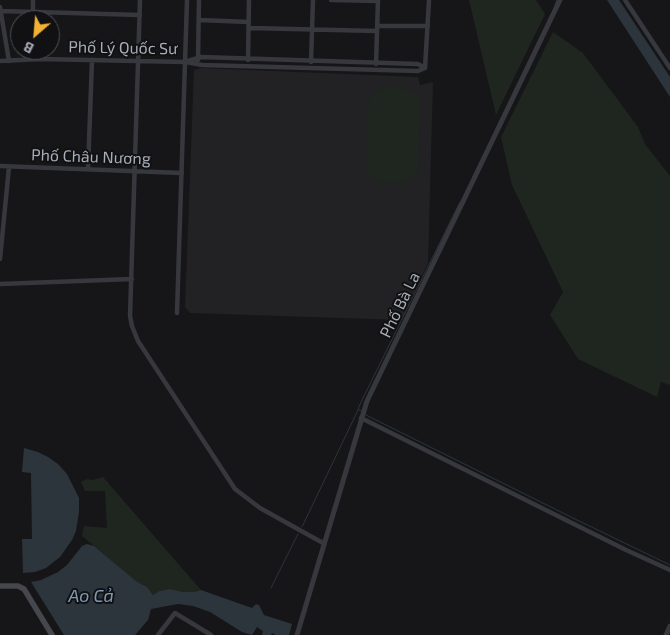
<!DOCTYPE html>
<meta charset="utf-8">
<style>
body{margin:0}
#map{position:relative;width:670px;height:635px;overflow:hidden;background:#161618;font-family:"Exo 2",sans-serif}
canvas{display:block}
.north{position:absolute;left:10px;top:10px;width:50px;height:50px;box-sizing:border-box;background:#111113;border:1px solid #4d4f55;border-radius:50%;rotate:207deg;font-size:14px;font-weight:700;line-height:20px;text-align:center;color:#a8adb8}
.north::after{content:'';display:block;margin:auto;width:18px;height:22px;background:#f2b134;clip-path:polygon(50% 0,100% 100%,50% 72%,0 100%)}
</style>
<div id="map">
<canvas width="670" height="635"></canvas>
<div class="north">B</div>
</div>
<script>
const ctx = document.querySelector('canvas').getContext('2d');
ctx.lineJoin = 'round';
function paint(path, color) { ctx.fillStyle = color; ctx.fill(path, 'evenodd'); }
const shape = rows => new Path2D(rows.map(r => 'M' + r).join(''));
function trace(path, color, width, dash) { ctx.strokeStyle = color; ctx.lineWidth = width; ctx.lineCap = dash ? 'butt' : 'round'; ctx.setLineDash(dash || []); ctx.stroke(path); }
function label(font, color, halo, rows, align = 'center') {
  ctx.font = font + ' "Exo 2",sans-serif'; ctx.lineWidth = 4; ctx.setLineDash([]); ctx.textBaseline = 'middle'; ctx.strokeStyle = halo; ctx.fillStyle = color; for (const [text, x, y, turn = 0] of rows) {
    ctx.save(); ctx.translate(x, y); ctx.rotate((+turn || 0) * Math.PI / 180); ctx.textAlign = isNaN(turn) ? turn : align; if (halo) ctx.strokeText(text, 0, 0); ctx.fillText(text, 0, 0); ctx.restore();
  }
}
paint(shape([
 [201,68,418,77,420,85,433,82,428,263,402,320,190,313,185,307,194,70]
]), '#222225');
paint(shape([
 [469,0,536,0,545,14,496,115],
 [553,32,583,53,638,127,645,144,670,176,670,385,661,382,657,397,578,359,550,315,563,292,512,185,501,137],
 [385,87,401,88,413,93,419,99,418,171,411,179,402,183,380,182,372,178,367,172,368,102,372,95],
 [103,477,201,590,194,592,183,592,170,589,159,591,153,595,147,587,136,581,82,536,84,526,107,528,105,491,85,491,81,482,87,479,93,480]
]), '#1e261f');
paint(shape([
 [607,0,619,0,670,77,670,97],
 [24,448,38,452,48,457,58,464,67,474,79,498,79,512,76,531,72,540,60,557,46,568,35,572,23,573,22,539,32,539,31,473,22,472],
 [87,544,94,546,136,581,147,587,153,595,159,591,170,589,183,592,194,592,201,590,252,608,256,604,259,605,264,615,292,624,289,635,276,635,272,633,271,635,262,635,263,631,257,627,252,635,242,632,210,612,193,606,178,604,151,609,148,620,135,635,64,635,31,582,41,580,58,572,67,565,82,546]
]), '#2c353c');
trace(shape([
 [555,5,557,0],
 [361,411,358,409,362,400,460,202],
 [366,415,573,518,670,565],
 [302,527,358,410],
 [271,588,298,534]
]), '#2c353c', 1);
trace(shape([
 [140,0,130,316,132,326,138,341,235,489,260,508,323,543],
 [331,0,378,1],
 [625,0,670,68],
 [0,7,9,61],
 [1,11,140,15],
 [33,12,33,0],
 [199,20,249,22],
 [377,26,428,26],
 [249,28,377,31],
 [198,60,199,0],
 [248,60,249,0],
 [0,61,40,59,186,62,202,65,418,71,425,68],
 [188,61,201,57,418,64,425,68],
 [311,62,313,0],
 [376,64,378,0],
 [425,68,429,0],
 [0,166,182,173],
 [88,169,92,60],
 [0,259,9,167],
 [0,284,132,279],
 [177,313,187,0],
 [361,418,626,550,670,570],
 [158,635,175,613,211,635]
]), '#37383d', 4.5);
trace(shape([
 [297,635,367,401,560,0],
 [666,635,670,626]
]), '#37383d', 5);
trace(shape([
 [0,586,18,586,24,589,52,635]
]), '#45474d', 5.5);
label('16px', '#a8adb8', '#111113', [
 ["Phố Lý Quốc Sư",123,48,1],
 ["Phố Châu Nương",91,157,2],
 ["Phố Bà La",400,305,-64]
]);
label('italic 18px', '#7f9bb3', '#111113', [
 ["Ao Cả",91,596]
]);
</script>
